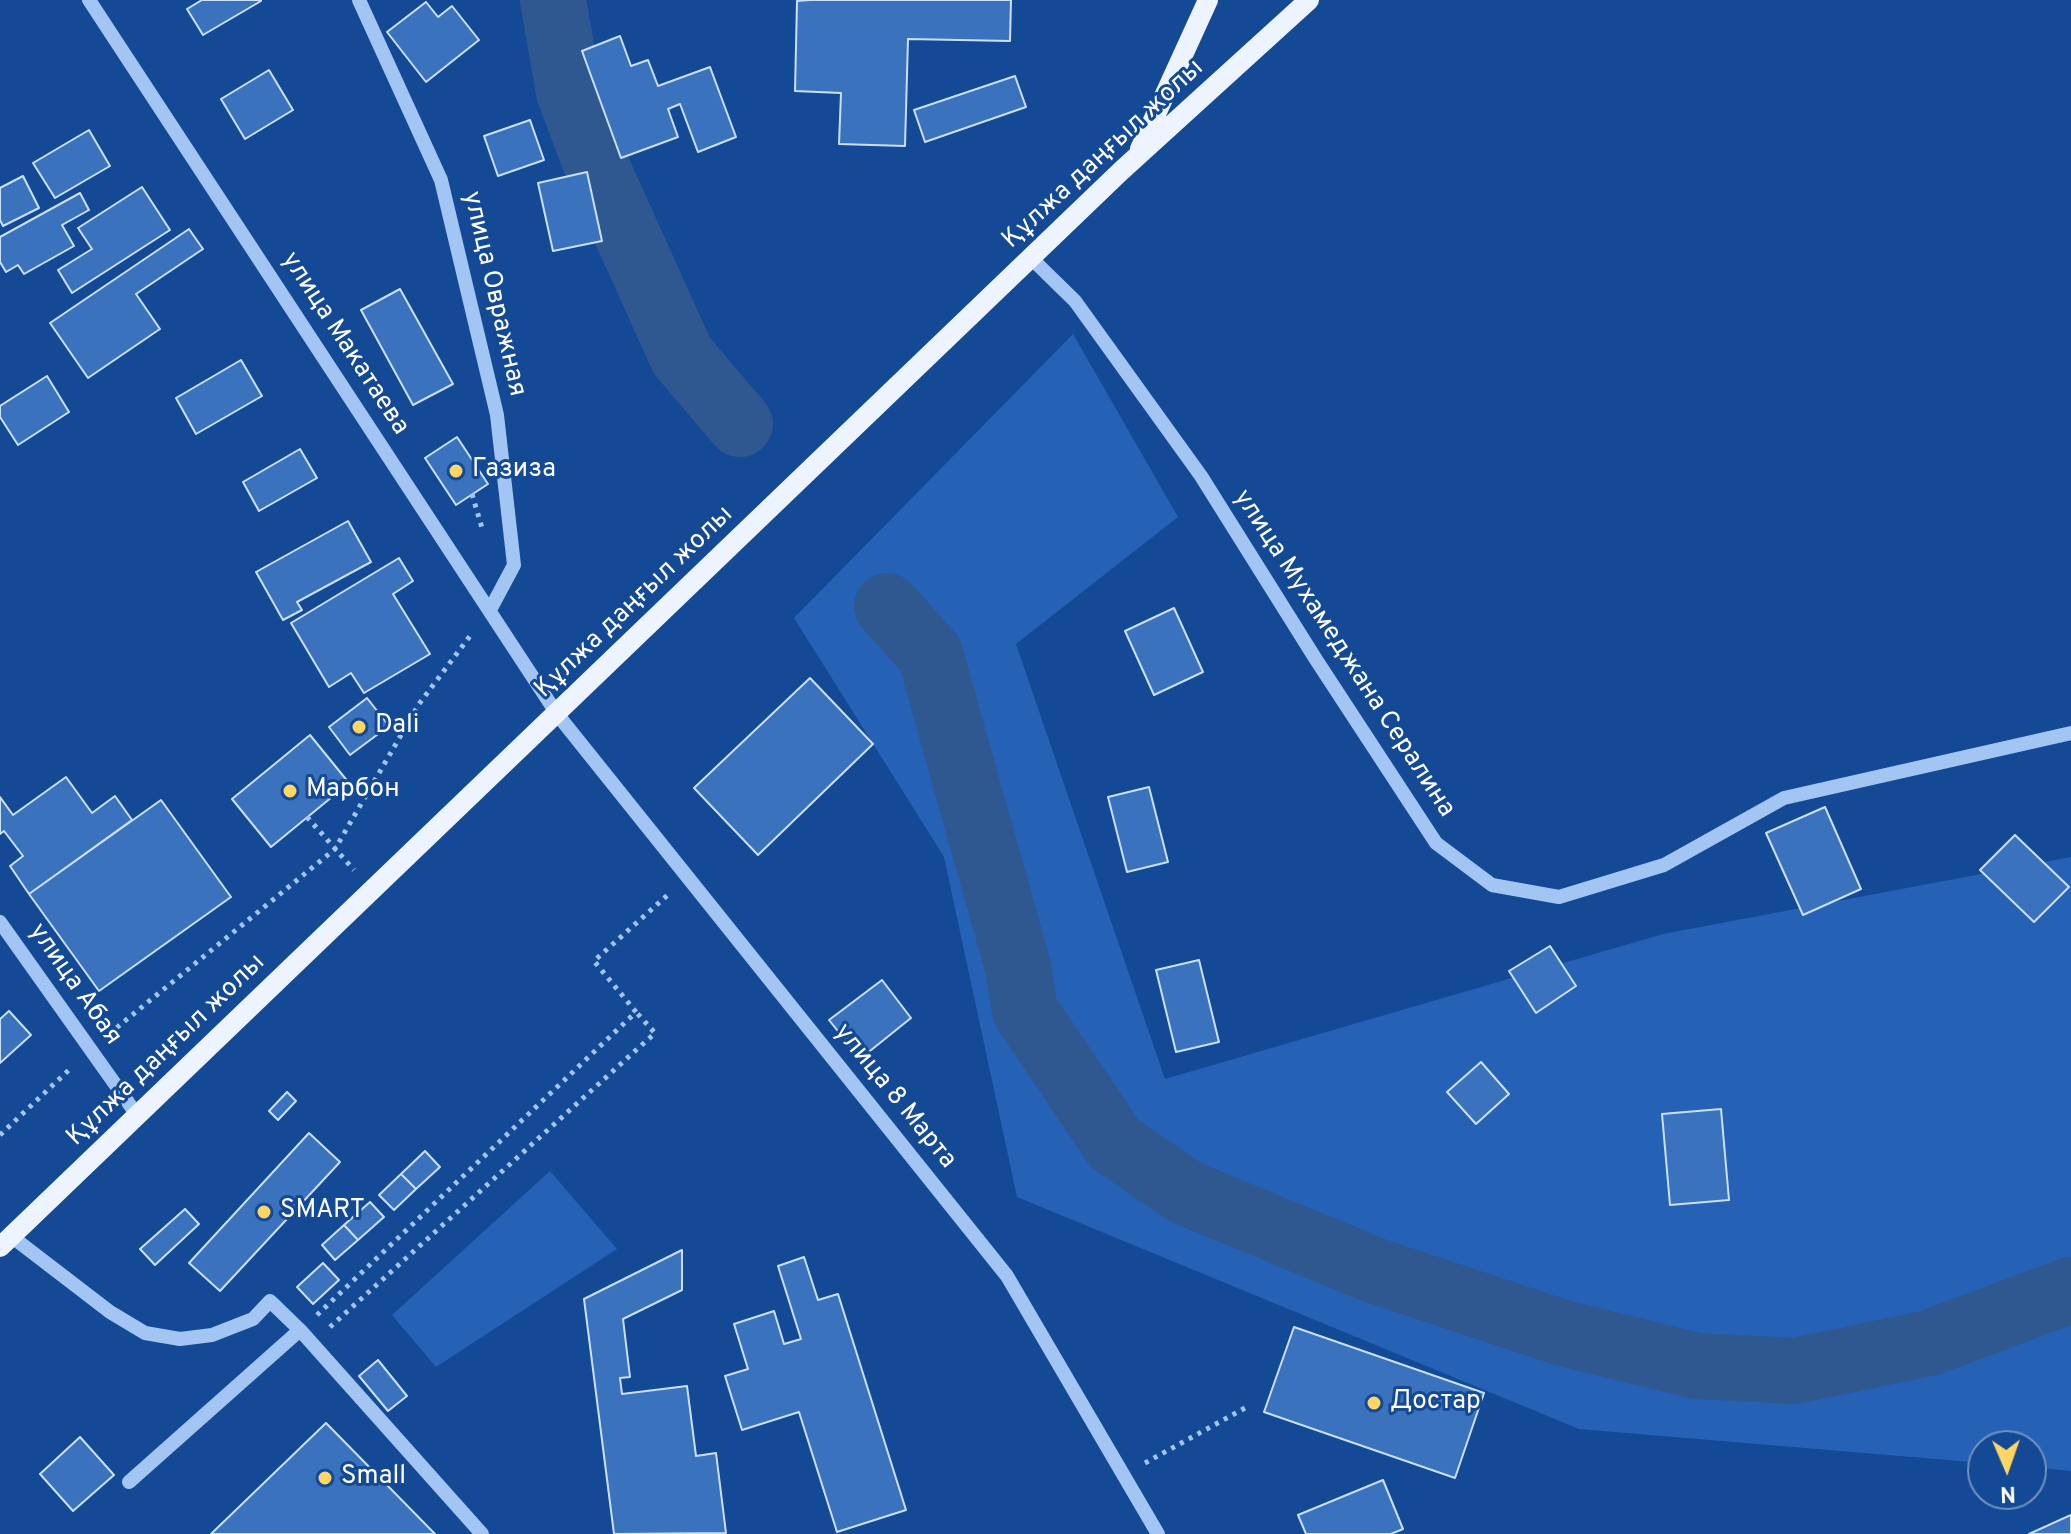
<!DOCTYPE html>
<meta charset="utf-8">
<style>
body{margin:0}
#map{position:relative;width:2071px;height:1534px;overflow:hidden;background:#134995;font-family:Overpass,sans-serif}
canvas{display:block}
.north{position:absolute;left:1967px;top:1430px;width:80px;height:80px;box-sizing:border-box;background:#134995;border:2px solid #7192bf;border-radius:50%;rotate:178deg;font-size:22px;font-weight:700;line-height:32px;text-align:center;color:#fff}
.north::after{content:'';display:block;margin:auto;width:28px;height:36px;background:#ffd564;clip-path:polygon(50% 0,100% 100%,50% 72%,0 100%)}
</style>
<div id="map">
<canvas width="2071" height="1534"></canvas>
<div class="north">N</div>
</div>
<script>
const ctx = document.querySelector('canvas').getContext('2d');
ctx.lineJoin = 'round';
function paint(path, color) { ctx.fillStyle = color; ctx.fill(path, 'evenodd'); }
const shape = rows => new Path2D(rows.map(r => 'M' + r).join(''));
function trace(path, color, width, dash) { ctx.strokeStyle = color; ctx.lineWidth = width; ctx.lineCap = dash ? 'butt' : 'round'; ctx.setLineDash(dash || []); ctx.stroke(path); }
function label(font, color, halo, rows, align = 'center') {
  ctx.font = font + ' Overpass,sans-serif'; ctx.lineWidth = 6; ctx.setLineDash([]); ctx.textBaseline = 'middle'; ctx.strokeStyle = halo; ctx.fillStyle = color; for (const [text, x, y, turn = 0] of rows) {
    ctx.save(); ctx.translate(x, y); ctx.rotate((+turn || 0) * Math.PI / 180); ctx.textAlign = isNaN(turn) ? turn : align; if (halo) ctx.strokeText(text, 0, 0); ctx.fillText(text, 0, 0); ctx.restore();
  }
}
paint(shape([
 [1073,334,1178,517,1016,644,1165,1079,1663,934,2071,857,2071,1471,2031,1467,2031,1446,1983,1446,1983,1463,1579,1429,1017,1197,944,857,794,618],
 [550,1171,617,1249,436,1367,392,1315]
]), '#2562b5');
trace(shape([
 [553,0,569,92,599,172,682,356,740,424],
 [887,606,930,654,1018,967,1025,1011,1115,1144,1187,1193,1376,1271,1563,1333,1697,1366,1794,1371,1929,1343,2071,1290]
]), '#2f5790', 66);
const building = shape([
 [202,0,261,0,261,1,203,35,187,9,202,0],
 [810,0,1011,0,1010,41,908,39,905,146,839,144,841,93,795,91,797,1,810,0],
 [426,2,438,17,452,6,479,40,426,82,387,32,426,2],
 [620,36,631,66,648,60,658,86,710,67,736,137,698,152,680,104,668,109,678,137,621,158,582,51,620,36],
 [269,70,293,110,245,139,221,99,269,70],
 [1015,76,1026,107,925,142,914,110,1015,76],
 [530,120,544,160,498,176,484,136,530,120],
 [89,130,110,166,55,198,33,163,89,130],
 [587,172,602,241,553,251,538,183,587,172],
 [23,176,39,208,3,226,0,220,0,188,23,176],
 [142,187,170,230,72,293,58,270,92,249,78,228,142,187],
 [80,193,89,210,62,225,74,246,24,274,18,265,6,272,0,262,0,237,80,193],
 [189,229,203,249,136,294,160,329,88,378,50,323,189,229],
 [400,289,453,384,413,405,361,310,400,289],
 [241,360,262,396,196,434,176,398,241,360],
 [47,376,69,412,18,445,0,417,0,406,47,376],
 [457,437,488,484,456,505,425,458,457,437],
 [300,449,317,478,259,511,243,482,300,449],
 [348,521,371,562,297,602,302,610,283,620,256,572,348,521],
 [399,558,413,581,393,594,430,654,364,693,351,673,329,687,291,623,399,558],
 [1174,608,1203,672,1154,695,1125,631,1174,608],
 [810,678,873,744,758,855,694,788,810,678],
 [367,698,389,726,350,755,329,727,367,698],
 [310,735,349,783,271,847,232,799,310,735],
 [66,777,92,813,115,796,132,820,29,894,10,866,23,856,4,831,0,834,0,797,13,815,66,777],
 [1149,787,1168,862,1127,872,1108,797,1149,787],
 [161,800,231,897,99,991,29,894,161,800],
 [1825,807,1861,889,1803,915,1766,833,1825,807],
 [2015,835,2069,887,2034,922,1980,870,2015,835],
 [1550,946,1576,986,1536,1013,1509,971,1550,946],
 [1199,960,1219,1042,1176,1052,1156,970,1199,960],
 [882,980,911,1018,860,1059,829,1020,882,980],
 [9,1011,31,1035,0,1063,0,1019,9,1011],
 [1481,1062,1509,1094,1476,1124,1447,1092,1481,1062],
 [287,1092,296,1101,278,1120,269,1111,287,1092],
 [1721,1109,1729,1200,1670,1205,1662,1114,1721,1109],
 [309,1133,340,1162,220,1291,189,1263,309,1133],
 [425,1151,440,1167,416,1189,401,1174,425,1151],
 [401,1174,416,1189,394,1210,379,1195,401,1174],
 [370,1202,384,1217,358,1240,344,1225,370,1202],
 [185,1209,199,1224,155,1265,140,1249,185,1209],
 [344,1225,358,1240,335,1260,322,1245,344,1225],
 [682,1250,682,1290,623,1319,630,1377,620,1378,622,1394,687,1386,696,1456,716,1453,726,1533,614,1534,584,1299,682,1250],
 [804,1257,818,1300,838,1294,906,1510,837,1532,799,1412,742,1430,725,1376,748,1369,734,1324,774,1311,784,1344,801,1339,778,1266,804,1257],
 [323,1263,339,1280,313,1304,297,1287,323,1263],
 [1294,1327,1484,1393,1455,1478,1264,1412,1294,1327],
 [378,1360,407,1396,388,1411,359,1376,378,1360],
 [326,1423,435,1534,211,1534,326,1423],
 [80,1437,114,1475,73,1511,40,1474,80,1437],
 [1383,1480,1403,1529,1391,1534,1306,1534,1298,1515,1383,1480],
 [2071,1515,2071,1534,2029,1534,2071,1515]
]);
paint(building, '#3b72be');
trace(building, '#cae0fd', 2);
trace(shape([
 [472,494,482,528],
 [307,817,354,870],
 [109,1034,335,849,419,704,473,632],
 [0,1135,72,1067],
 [317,1315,636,1012,594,961,671,892],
 [330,1327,655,1033,636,1012],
 [1145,1463,1245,1408]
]), '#a2c5f3', 5, [4, 6]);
trace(shape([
 [89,0,557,714,1007,1276,1158,1534],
 [359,0,441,180,497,415,514,565,490,610],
 [1031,258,1075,301,1201,476,1315,658,1436,843,1492,885,1559,897,1664,865,1784,798,2071,733],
 [0,922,137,1115],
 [11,1236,110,1312,145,1333,180,1339,212,1335,253,1319,270,1301,300,1330,482,1534],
 [129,1482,300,1330]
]), '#a2c5f3', 14);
trace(shape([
 [1140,149,1208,0],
 [0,1247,1121,171,1309,0]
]), '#eef4ff', 20);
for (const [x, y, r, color] of [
 [456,471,8,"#ffd564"],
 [359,727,8,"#ffd564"],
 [290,791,8,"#ffd564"],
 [264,1212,8,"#ffd564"],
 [1374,1403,8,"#ffd564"],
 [325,1478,8,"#ffd564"]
]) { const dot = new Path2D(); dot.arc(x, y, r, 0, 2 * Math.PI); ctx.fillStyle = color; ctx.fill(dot); trace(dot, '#134995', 3); }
label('26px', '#fff', '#134995', [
 ["Құлжа даңғыл жолы",1104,155,-43],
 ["улица Овражная",493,294,77],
 ["улица Макатаева",344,344,57],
 ["Құлжа даңғыл жолы",635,603,-44],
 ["улица Мухамеджана Сералина",1343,654,57],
 ["улица Абая",74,985,55],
 ["Құлжа даңғыл жолы",167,1051,-44],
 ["улица 8 Марта",894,1097,51]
]);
label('26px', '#fff', '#134995', [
 ["Газиза",472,471],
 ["Dali",375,727],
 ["Марбон",306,791],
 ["SMART",280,1212],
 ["Достар",1390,1403],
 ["Small",341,1478]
], 'left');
</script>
